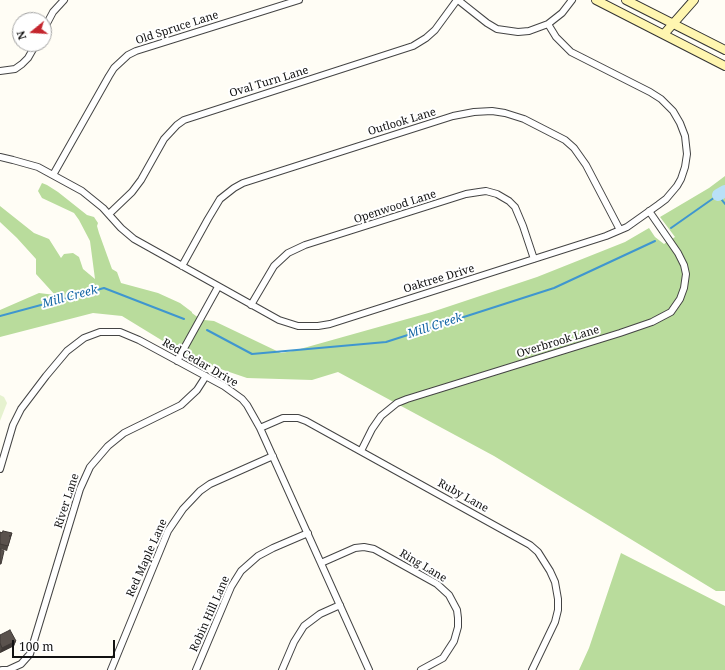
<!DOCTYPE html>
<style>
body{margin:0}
#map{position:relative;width:725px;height:670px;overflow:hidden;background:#fffdf5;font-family:"Noto Serif",serif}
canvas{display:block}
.north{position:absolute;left:12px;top:12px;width:40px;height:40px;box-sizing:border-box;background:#fff;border:1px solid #a0a0a0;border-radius:50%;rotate:252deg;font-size:11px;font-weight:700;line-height:16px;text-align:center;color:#111}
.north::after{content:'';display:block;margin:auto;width:14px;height:18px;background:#c4262e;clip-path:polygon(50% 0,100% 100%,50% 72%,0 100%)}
.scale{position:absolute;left:12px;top:640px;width:103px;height:18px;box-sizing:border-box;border:2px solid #111;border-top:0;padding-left:5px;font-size:12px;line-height:14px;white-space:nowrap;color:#111;-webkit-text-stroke:3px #fff;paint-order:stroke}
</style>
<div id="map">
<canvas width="725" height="670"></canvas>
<div class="north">N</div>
<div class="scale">100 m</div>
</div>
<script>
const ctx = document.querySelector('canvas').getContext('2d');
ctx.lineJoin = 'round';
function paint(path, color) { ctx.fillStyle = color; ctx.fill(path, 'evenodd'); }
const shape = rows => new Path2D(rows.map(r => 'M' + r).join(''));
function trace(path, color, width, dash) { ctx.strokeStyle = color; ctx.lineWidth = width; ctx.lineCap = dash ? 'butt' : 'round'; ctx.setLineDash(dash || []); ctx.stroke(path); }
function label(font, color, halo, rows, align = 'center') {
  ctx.font = font + ' "Noto Serif",serif'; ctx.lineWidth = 4; ctx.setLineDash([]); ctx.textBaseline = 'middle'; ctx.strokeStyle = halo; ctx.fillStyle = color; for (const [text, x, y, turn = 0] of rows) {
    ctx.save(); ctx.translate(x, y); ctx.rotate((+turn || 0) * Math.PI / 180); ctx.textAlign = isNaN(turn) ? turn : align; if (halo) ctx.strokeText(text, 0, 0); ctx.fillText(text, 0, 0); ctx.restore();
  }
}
paint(shape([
 [725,176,725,591,716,591,494,456,338,372,312,380,247,378,194,360,122,316,93,313,0,337,0,310,39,293,55,295,36,274,36,259,17,238,0,222,0,206,34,233,49,239,61,258,64,254,73,253,79,257,83,269,95,279,90,241,79,220,74,213,42,198,38,191,42,183,47,185,58,192,87,215,94,217,98,223,97,226,99,233,112,269,117,272,121,283,158,293,180,303,192,312,192,313,196,316,204,320,214,321,281,353,293,351,432,312,537,277,625,242,649,228,655,237,664,244,675,237,660,217,709,188],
 [621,553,725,606,725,670,579,670,589,648]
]), '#b9dc9c');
paint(shape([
 [0,395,4,397,7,403,0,421]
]), '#e6f2cf');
trace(shape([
 [671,228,718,195,725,204],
 [0,316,104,288,184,319],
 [207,330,252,354,386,342,554,288,655,241]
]), '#3f96cf', 2);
trace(shape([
 [718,195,725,191]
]), '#b9e0f7', 12);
const street = shape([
 [458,0,487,23,497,29,518,32,529,31,548,24,562,13,572,0],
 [44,29,53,12,64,0],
 [0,71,15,69,22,64,28,58,36,44],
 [0,157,13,160,38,167,82,191,103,208,121,228,134,239,279,320,298,326,318,326,330,324,606,236,627,227,658,205,666,199,677,186,681,179,685,167,687,154,685,136,680,123,673,111,661,99,650,92,571,52,556,37,548,24],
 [53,175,109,76,114,68,128,55,136,51,299,0],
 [109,214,132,192,141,180,164,139,177,125,184,120,413,46,426,38,435,30,457,0],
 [182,266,208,219,220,199,234,188,243,183,453,116,474,112,492,111,505,113,524,119,565,140,574,148,586,165,620,230],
 [251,305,274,266,288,253,305,245,466,194,479,192,486,191,497,194,509,201,515,207,523,226,534,259],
 [177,361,218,287],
 [260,428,283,418,298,418,306,421,530,545,538,552,550,571,555,582,558,599,558,610,555,622,532,670],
 [361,451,372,429,381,416,397,403,407,399,620,333,652,322,671,312,680,299,684,288,686,274,684,265,678,253,649,211],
 [0,469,13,425,21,409,46,376,67,351,84,338,100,332,120,332,139,340,224,386,242,399,247,405,260,428,369,670],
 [321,563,355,548,364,547,374,549,437,584,449,595,457,610,458,618,458,627,454,641,443,658,421,670],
 [2,670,8,670,21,664,30,654,80,489,90,467,108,446,124,433,181,405,197,390,206,376],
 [111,670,168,531,183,509,200,491,210,484,273,456],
 [196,670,231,587,241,571,258,556,273,548,308,533],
 [282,670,294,642,304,626,320,614,340,605]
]);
const secondary = shape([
 [596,0,725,66],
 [626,0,725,50],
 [664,34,694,0]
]);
trace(street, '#444', 8);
trace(secondary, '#333', 10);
trace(street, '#fff', 6);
trace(secondary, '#fff6b0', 8);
paint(shape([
 [0,532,12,533,7,551,0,549],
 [0,635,16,641,14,646,0,653]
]), '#4d4742');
paint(shape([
 [16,641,14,646,0,653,2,648]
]), '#3f3936');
const building = shape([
 [3,531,12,533,11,536,9,536,11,536,8,546,0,544,0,532,2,533,3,531],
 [0,549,4,551,1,564,0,564,0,549],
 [10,630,16,641,2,648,0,643,0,635,10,630]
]);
paint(building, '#5a524d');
trace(building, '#3f3936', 1);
label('11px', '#111', '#fff', [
 ["Old Spruce Lane",177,28,-18],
 ["Oval Turn Lane",269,82,-17],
 ["Outlook Lane",402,122,-17],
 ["Openwood Lane",395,207,-18],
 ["Oaktree Drive",439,279,-17],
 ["Overbrook Lane",558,342,-17],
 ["Red Cedar Drive",200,363,30],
 ["Ruby Lane",463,496,29],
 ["River Lane",67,501,-72],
 ["Red Maple Lane",147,558,-66],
 ["Ring Lane",423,566,31],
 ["Robin Hill Lane",210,614,-66]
]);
label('italic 12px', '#1768a6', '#fff', [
 ["Mill Creek",70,297,-15],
 ["Mill Creek",435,326,-18]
]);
</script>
